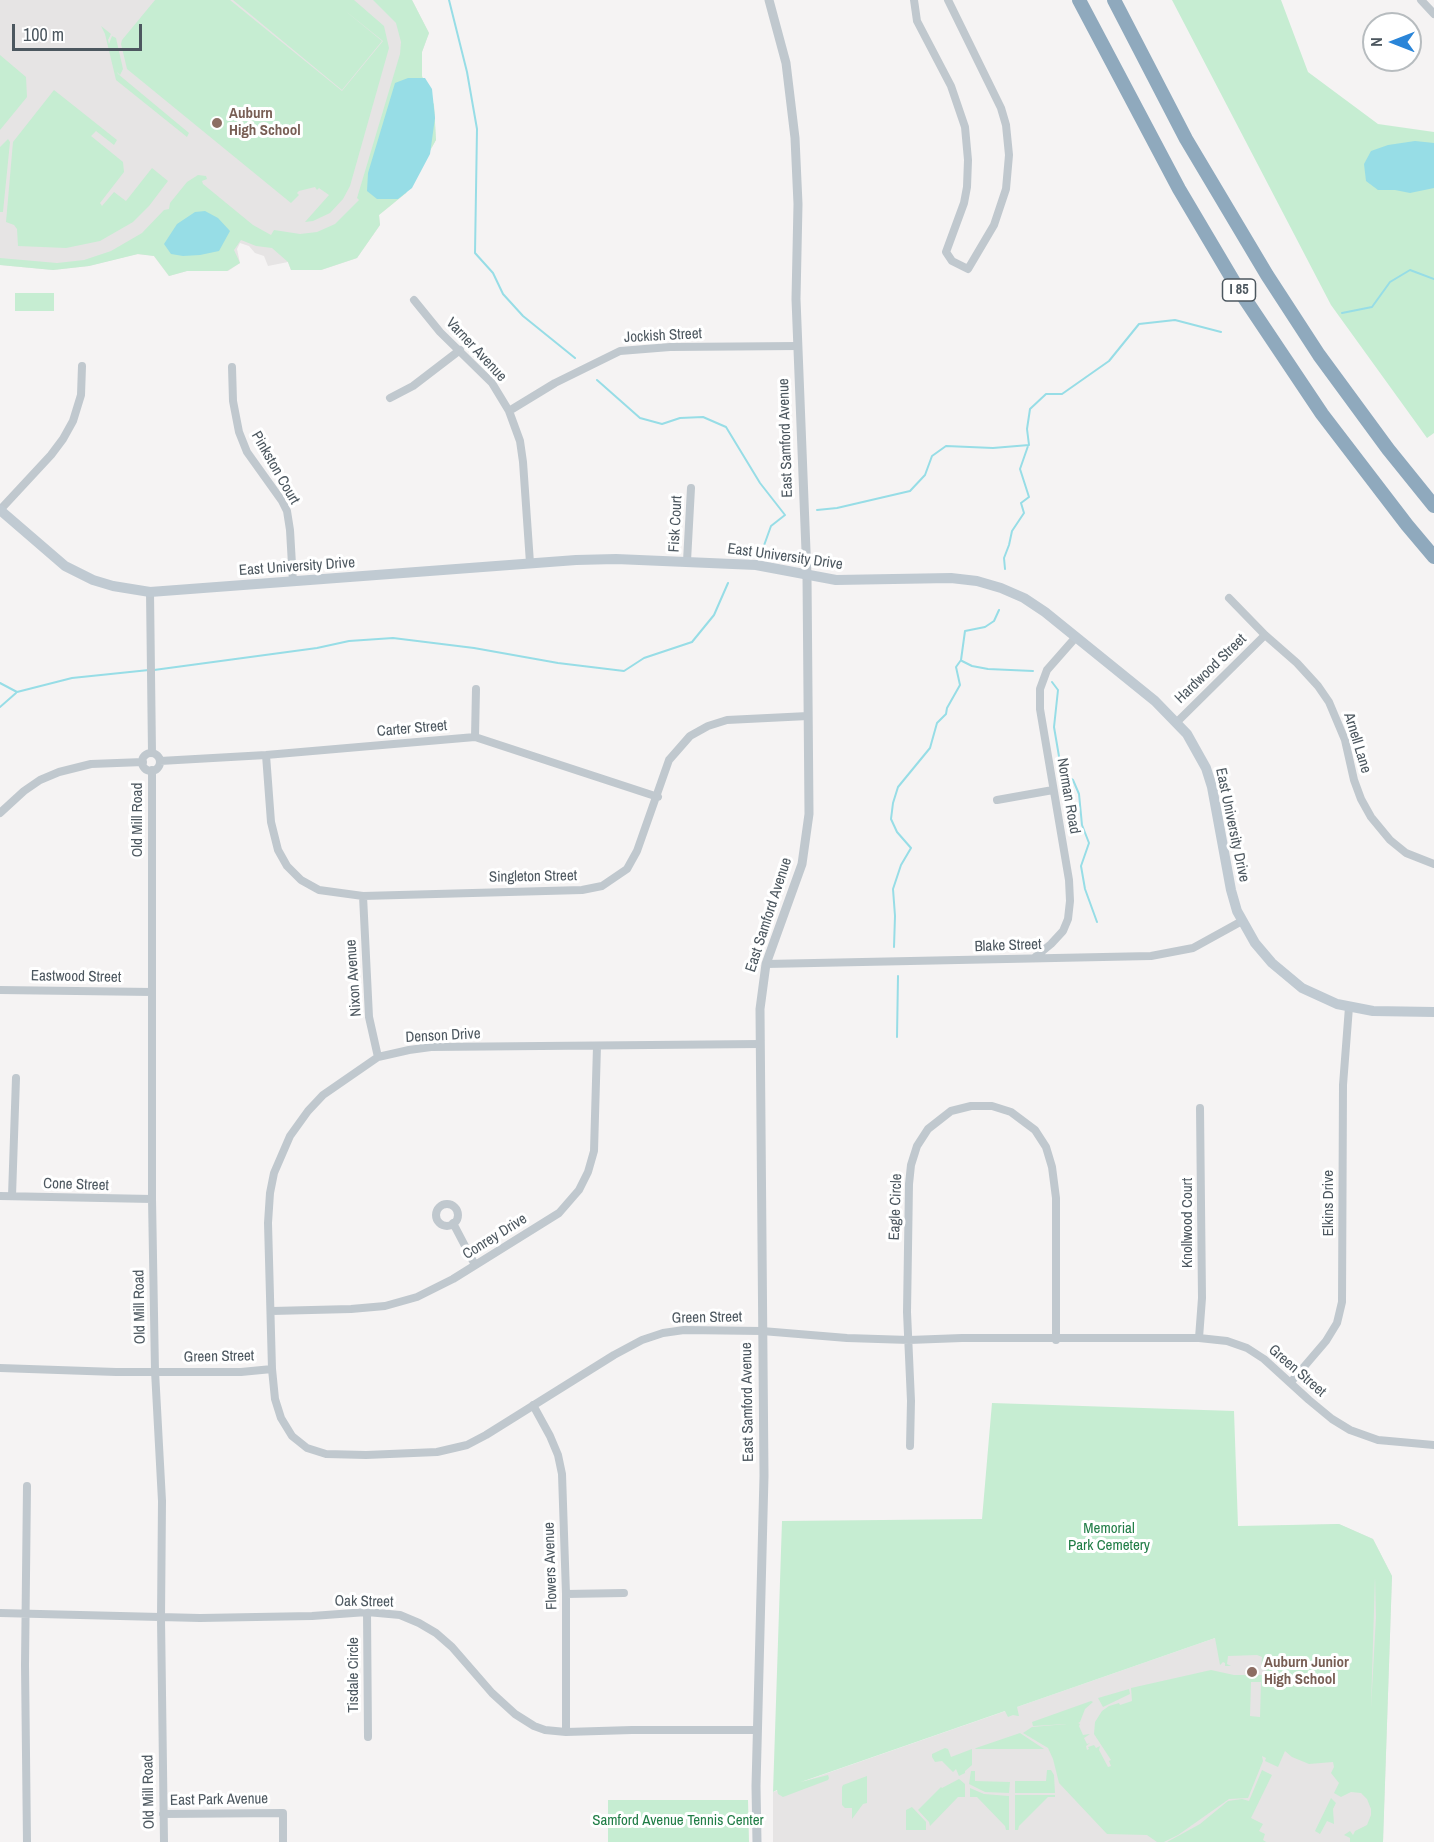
<!DOCTYPE html>
<style>
body{margin:0}
#map{position:relative;width:1434px;height:1842px;overflow:hidden;background:#f5f3f3;font-family:"Archivo Narrow",sans-serif}
canvas{display:block}
.north{position:absolute;left:1362px;top:12px;width:60px;height:60px;box-sizing:border-box;background:#fff;border:2px solid #b7bcbf;border-radius:50%;rotate:270deg;font-size:16px;font-weight:700;line-height:24px;text-align:center;color:#4c575f}
.north::after{content:'';display:block;margin:auto;width:21px;height:27px;background:#2a85d8;clip-path:polygon(50% 0,100% 100%,50% 72%,0 100%)}
.scale{position:absolute;left:12px;top:24px;width:130px;height:27px;box-sizing:border-box;border:3px solid #4c575f;border-top:0;padding-left:8px;font-size:18px;line-height:21px;white-space:nowrap;color:#4c575f;-webkit-text-stroke:4px #fff;paint-order:stroke}
</style>
<div id="map">
<canvas width="1434" height="1842"></canvas>
<div class="north">N</div>
<div class="scale">100 m</div>
</div>
<script>
const ctx = document.querySelector('canvas').getContext('2d');
ctx.lineJoin = 'round';
function paint(path, color) { ctx.fillStyle = color; ctx.fill(path, 'evenodd'); }
const shape = rows => new Path2D(rows.map(r => 'M' + r).join(''));
function trace(path, color, width, dash) { ctx.strokeStyle = color; ctx.lineWidth = width; ctx.lineCap = dash ? 'butt' : 'round'; ctx.setLineDash(dash || []); ctx.stroke(path); }
function label(font, color, halo, rows, align = 'center') {
  ctx.font = font + ' "Archivo Narrow",sans-serif'; ctx.lineWidth = 6; ctx.setLineDash([]); ctx.textBaseline = 'middle'; ctx.strokeStyle = halo; ctx.fillStyle = color; for (const [text, x, y, turn = 0] of rows) {
    ctx.save(); ctx.translate(x, y); ctx.rotate((+turn || 0) * Math.PI / 180); ctx.textAlign = isNaN(turn) ? turn : align; if (halo) ctx.strokeText(text, 0, 0); ctx.fillText(text, 0, 0); ctx.restore();
  }
}
paint(shape([
 [0,0,412,0,429,33,422,52,421,75,434,105,436,140,406,193,379,215,380,225,357,258,321,270,291,270,288,262,268,266,264,256,255,253,249,246,240,243,237,249,240,263,228,271,187,271,169,276,154,256,137,254,89,266,53,270,0,265],
 [1339,1524,1373,1539,1392,1576,1383,1842,773,1842,773,1792,1215,1638,1237,1527]
]), '#e6e4e4');
paint(shape([
 [155,0,230,0,342,91,383,41,343,9,382,41,342,90,233,0,354,0,384,26,389,48,350,186,343,199,330,213,313,221,305,222,329,195,319,188,317,190,315,187,299,191,297,193,299,195,291,203,127,69,121,44,122,40],
 [373,0,412,0,429,33,422,52,422,76,434,105,436,140,406,193,379,215,380,225,357,258,321,270,291,270,288,262,272,248,256,246,241,240,234,250,240,263,227,271,187,271,169,276,154,256,138,254,89,266,53,270,0,265,0,258,57,263,84,260,111,251,142,233,164,210,169,209,170,203,187,182,198,175,206,176,207,179,202,181,203,184,253,225,271,235,274,230,300,234,317,232,335,224,359,200,357,198,400,54,401,42,396,23],
 [1172,0,1281,0,1308,72,1378,124,1434,132,1434,433,1427,438,1331,305],
 [101,26,111,34,108,40,109,44,112,36,116,38,123,69,120,75,117,72,118,74,189,133,187,137,116,80,105,34],
 [0,55,26,77,27,97,0,130],
 [54,90,117,140,114,145,96,131,91,136,123,162,124,172,100,203,102,206,114,192,126,201,152,168,168,181,149,206,133,222,100,241,66,248,18,246,17,229,14,225,6,222,13,142],
 [8,139,10,142,3,212,0,212,0,147],
 [15,293,54,293,54,311,15,311],
 [992,1403,1234,1411,1238,1526,1339,1524,1373,1539,1392,1576,1383,1842,1350,1842,1350,1838,1344,1835,1350,1831,1353,1835,1355,1831,1367,1825,1371,1815,1371,1809,1367,1799,1361,1793,1351,1792,1341,1797,1334,1793,1339,1783,1331,1773,1334,1767,1333,1762,1309,1764,1292,1757,1285,1751,1278,1767,1265,1761,1266,1758,1262,1756,1263,1761,1248,1798,1229,1799,1178,1835,1164,1842,1157,1842,1147,1835,1107,1834,1059,1783,1053,1759,1048,1748,1023,1733,1032,1727,1067,1724,1033,1726,1032,1722,1091,1701,1093,1702,1085,1709,1080,1722,1078,1723,1080,1724,1079,1726,1083,1735,1090,1734,1084,1738,1087,1744,1090,1743,1086,1746,1087,1750,1089,1749,1088,1747,1094,1745,1096,1748,1100,1746,1099,1750,1108,1767,1111,1766,1109,1761,1111,1760,1094,1734,1095,1722,1102,1711,1109,1706,1119,1703,1120,1705,1132,1701,1131,1688,1211,1670,1234,1675,1268,1675,1268,1671,1261,1669,1262,1657,1257,1655,1228,1656,1227,1664,1231,1666,1225,1666,1225,1663,1223,1662,1220,1665,1215,1638,1017,1707,1019,1716,1018,1716,1013,1715,1008,1717,1005,1711,801,1782,828,1775,829,1778,828,1780,783,1797,778,1794,777,1790,773,1792,782,1521,982,1519],
 [1375,1577,1376,1617,1371,1708],
 [1251,1682,1261,1682,1260,1717,1250,1716],
 [1129,1689,1130,1694,1103,1707,1098,1698],
 [1020,1733,1044,1749,975,1749,976,1748],
 [945,1748,948,1749,951,1757,972,1749,972,1765,965,1771,965,1773,959,1776,956,1769,953,1772,942,1761,935,1762,932,1757,932,1754],
 [1047,1770,1051,1770,1054,1775,1055,1793,1015,1793,1015,1781,1046,1781],
 [1262,1770,1272,1775,1251,1818,1263,1824,1259,1831,1265,1834,1263,1840,1266,1842,1167,1842,1200,1824,1228,1801,1242,1799,1249,1801],
 [971,1771,975,1771,975,1781,1010,1782,1009,1793,985,1792,969,1784],
 [867,1776,867,1803,863,1804,852,1819,852,1808,845,1808,842,1805,842,1787,843,1785],
 [959,1779,965,1784,965,1797,958,1797,930,1826,929,1822,918,1810,941,1787,942,1788],
 [970,1788,984,1794,1009,1796,1009,1830,1006,1830,1005,1826,977,1797,970,1797],
 [1015,1795,1055,1795,1055,1797,1048,1797,1019,1826,1018,1830,1015,1830],
 [1331,1798,1336,1803,1333,1809,1334,1824,1327,1821,1320,1834,1315,1831],
 [608,1800,748,1800,749,1842,608,1842],
 [912,1807,926,1822,926,1830,906,1830,906,1810]
]), '#c6edd2');
paint(shape([
 [408,78,425,78,432,89,435,118,430,154,412,188,398,199,377,199,367,191,368,173,395,83],
 [1415,141,1434,143,1434,188,1410,193,1395,190,1378,190,1366,181,1364,164,1371,151,1388,145],
 [205,211,218,218,230,231,219,251,200,255,183,256,171,254,164,244,177,224,195,212]
]), '#97dde6');
trace(shape([
 [449,0,467,72,477,129,475,253,493,273,503,294,523,316,575,358],
 [1342,313,1372,307,1390,282,1410,270,1434,279],
 [597,380,640,418,662,424,680,418,703,417,726,427,760,483,785,515,771,526,762,551],
 [817,510,837,508,910,491,925,475,932,456,946,446,993,448,1029,445,1027,429,1030,409,1046,394,1062,394,1109,361,1139,324,1175,320,1221,332],
 [1005,569,1004,558,1009,545,1012,531,1024,513,1021,503,1029,497,1020,469,1028,446],
 [962,661,972,666,988,669,1033,671],
 [154,670,317,648,349,641,393,638,474,648,558,663,624,671,644,658,692,642,714,615,728,583],
 [1052,682,1058,690,1054,727,1062,774,1073,780,1079,794,1082,825,1089,843,1081,866,1085,889,1097,922],
 [0,683,17,692,72,678,149,670],
 [0,707,16,693],
 [894,947,895,916,893,889,901,865,911,848,897,832,891,819,893,803,898,787,930,748,937,723,946,714,947,708,960,685,956,667,961,660,965,631,985,627,994,621,999,610],
 [897,1037,898,976]
]), '#97dde6', 2);
trace(shape([
 [914,0,917,21,951,86,965,127,968,160,967,187,964,203,946,252,952,261,968,269,994,225,1006,189,1009,155,1006,125,1001,108,948,0],
 [1421,0,1434,14],
 [414,300,440,332,492,383,509,411,520,441,523,462,530,563],
 [232,367,233,401,239,432,247,452,282,501,287,511,290,530,293,582],
 [390,398,413,386,460,350],
 [509,411,555,383,620,351,670,347,798,346],
 [0,510,51,455,63,439,73,421,81,395,82,366],
 [687,561,691,488],
 [150,592,152,753],
 [1229,598,1265,635,1297,663,1318,686,1329,702,1345,740,1354,780,1361,799,1371,817,1390,840,1406,853,1434,864],
 [1177,722,1265,635],
 [475,737,476,689],
 '142 762a9 9 0 1 1 18 0a9 9 0 1 1-18 0Z',
 [266,755,271,822,278,850,287,866,301,880,319,890,363,896,582,890,602,886,627,869,637,851,669,760,690,736,708,726,727,720,808,716],
 [160,761,266,755,475,737,658,797],
 [152,770,152,1199,155,1371,162,1501,161,1618,164,1842],
 [997,800,1053,790],
 [0,813,24,791,40,780,59,772,91,764,143,762],
 [363,896,369,1017,378,1057],
 [1034,958,1051,944,1063,931,1068,919,1070,901,1069,880,1040,709,1040,689,1047,670,1076,637],
 [766,964,1151,956,1193,948,1242,921],
 [0,990,152,992],
 [760,1044,431,1047,409,1050,378,1057,323,1095,308,1111,290,1136,274,1173,270,1193,268,1223,272,1369,275,1399,281,1418,292,1436,307,1448,326,1454,366,1455,437,1452,467,1445,486,1435,614,1355,642,1340,663,1333,684,1330,762,1331,847,1338,909,1340,962,1338,1199,1338,1227,1341,1247,1348,1264,1359,1309,1400,1332,1419,1350,1430,1378,1440,1434,1445],
 [0,1196,152,1199],
 [12,1196,16,1078],
 '436 1215a11 11 0 1 1 22 0a11 11 0 1 1-22 0Z',
 [453,1223,475,1265],
 [272,1311,351,1309,385,1306,417,1297,453,1279,559,1213,579,1190,588,1172,594,1151,597,1046],
 [1199,1338,1202,1298,1200,1108],
 [0,1368,116,1372,241,1372,272,1369],
 [1291,1382,1326,1341,1337,1323,1342,1302,1343,1085,1349,1007],
 [533,1405,550,1436,558,1455,562,1474,566,1594,566,1732],
 [910,1446,911,1401,907,1312,909,1184,911,1165,917,1146,928,1129,951,1111,971,1106,992,1106,1011,1112,1035,1130,1046,1147,1052,1167,1056,1198,1056,1340],
 [566,1594,624,1593],
 [367,1612,368,1737],
 [0,1613,200,1618,312,1616,367,1612,400,1615,419,1623,436,1633,452,1647,492,1693,515,1714,534,1726,545,1730,566,1732,632,1730,757,1730],
 [163,1814,283,1813,283,1842],
 [27,1842,25,1665,27,1486]
]), '#c0c8ce', 8);
trace(shape([
 [757,1842,756,1786,764,1476,760,1009,766,964,802,864,809,814,807,576,796,299,798,204,795,138,786,63,769,0]
]), '#c0c8ce', 9);
trace(shape([
 [0,510,65,566,93,580,113,586,150,592,576,560,616,559,756,565,836,580,951,578,977,581,1001,588,1024,598,1045,612,1155,701,1187,734,1206,768,1212,787,1231,890,1237,911,1255,943,1272,963,1302,988,1337,1004,1373,1011,1434,1012]
]), '#c0cad2', 10);
trace(shape([
 [1079,0,1179,189,1237,287,1322,414,1407,525,1434,557],
 [1114,0,1186,139,1267,275,1319,355,1388,449,1434,506]
]), '#8fa9bd', 14);
for (const [x, y, r, color] of [
 [217,123,6,"#8d6e63"],
 [1252,1672,6,"#8d6e63"]
]) { const dot = new Path2D(); dot.arc(x, y, r, 0, 2 * Math.PI); ctx.fillStyle = color; ctx.fill(dot); trace(dot, '#fff', 2); }
for (const [x, y, w] of [
 [1239,290,33]
]) { const box = new Path2D(); box.roundRect(x - w / 2, y - 11, w, 22, 4.5); ctx.fillStyle = '#fff'; ctx.fill(box); trace(box, '#4c575f', 1.5); }
label('bold 14px', '#4c575f', null, [
 ["I 85",1239,290]
]);
label('bold 15px', '#785e54', '#fff', [
 ["Auburn",229,114],
 ["High School",229,131],
 ["Auburn Junior",1264,1663],
 ["High School",1264,1680]
], 'left');
label('15px', '#4c575f', '#fff', [
 ["Jockish Street",663,336,-3],
 ["Varner Avenue",476,350,47],
 ["East Samford Avenue",786,438,-92],
 ["Pinkston Court",275,468,60],
 ["Fisk Court",676,524,-87],
 ["East University Drive",785,557,8],
 ["East University Drive",297,567,-4],
 ["Hardwood Street",1211,669,-44],
 ["Carter Street",412,729,-5],
 ["Arnell Lane",1357,743,73],
 ["Norman Road",1068,796,80],
 ["Old Mill Road",138,820,-90],
 ["East University Drive",1232,825,78],
 ["Singleton Street",533,877,-1],
 ["East Samford Avenue",769,915,-72],
 ["Blake Street",1008,946,-2],
 ["Eastwood Street",76,977,1],
 ["Nixon Avenue",354,978,-94],
 ["Denson Drive",443,1036,-3],
 ["Cone Street",76,1185,2],
 ["Elkins Drive",1329,1203,-90],
 ["Eagle Circle",896,1207,-88],
 ["Knollwood Court",1188,1223,-90],
 ["Conrey Drive",495,1237,-32],
 ["Old Mill Road",140,1307,-91],
 ["Green Street",707,1318,-1],
 ["Green Street",219,1357,-1],
 ["Green Street",1297,1371,41],
 ["East Samford Avenue",748,1402,-91],
 ["Flowers Avenue",551,1566,-92],
 ["Oak Street",364,1602,1],
 ["Tisdale Circle",354,1675,-90],
 ["Old Mill Road",149,1792,-91],
 ["East Park Avenue",219,1800,-1]
]);
label('15px', '#207d46', '#fff', [
 ["Memorial",1109,1529],
 ["Park Cemetery",1109,1546],
 ["Samford Avenue Tennis Center",678,1821]
]);
</script>
